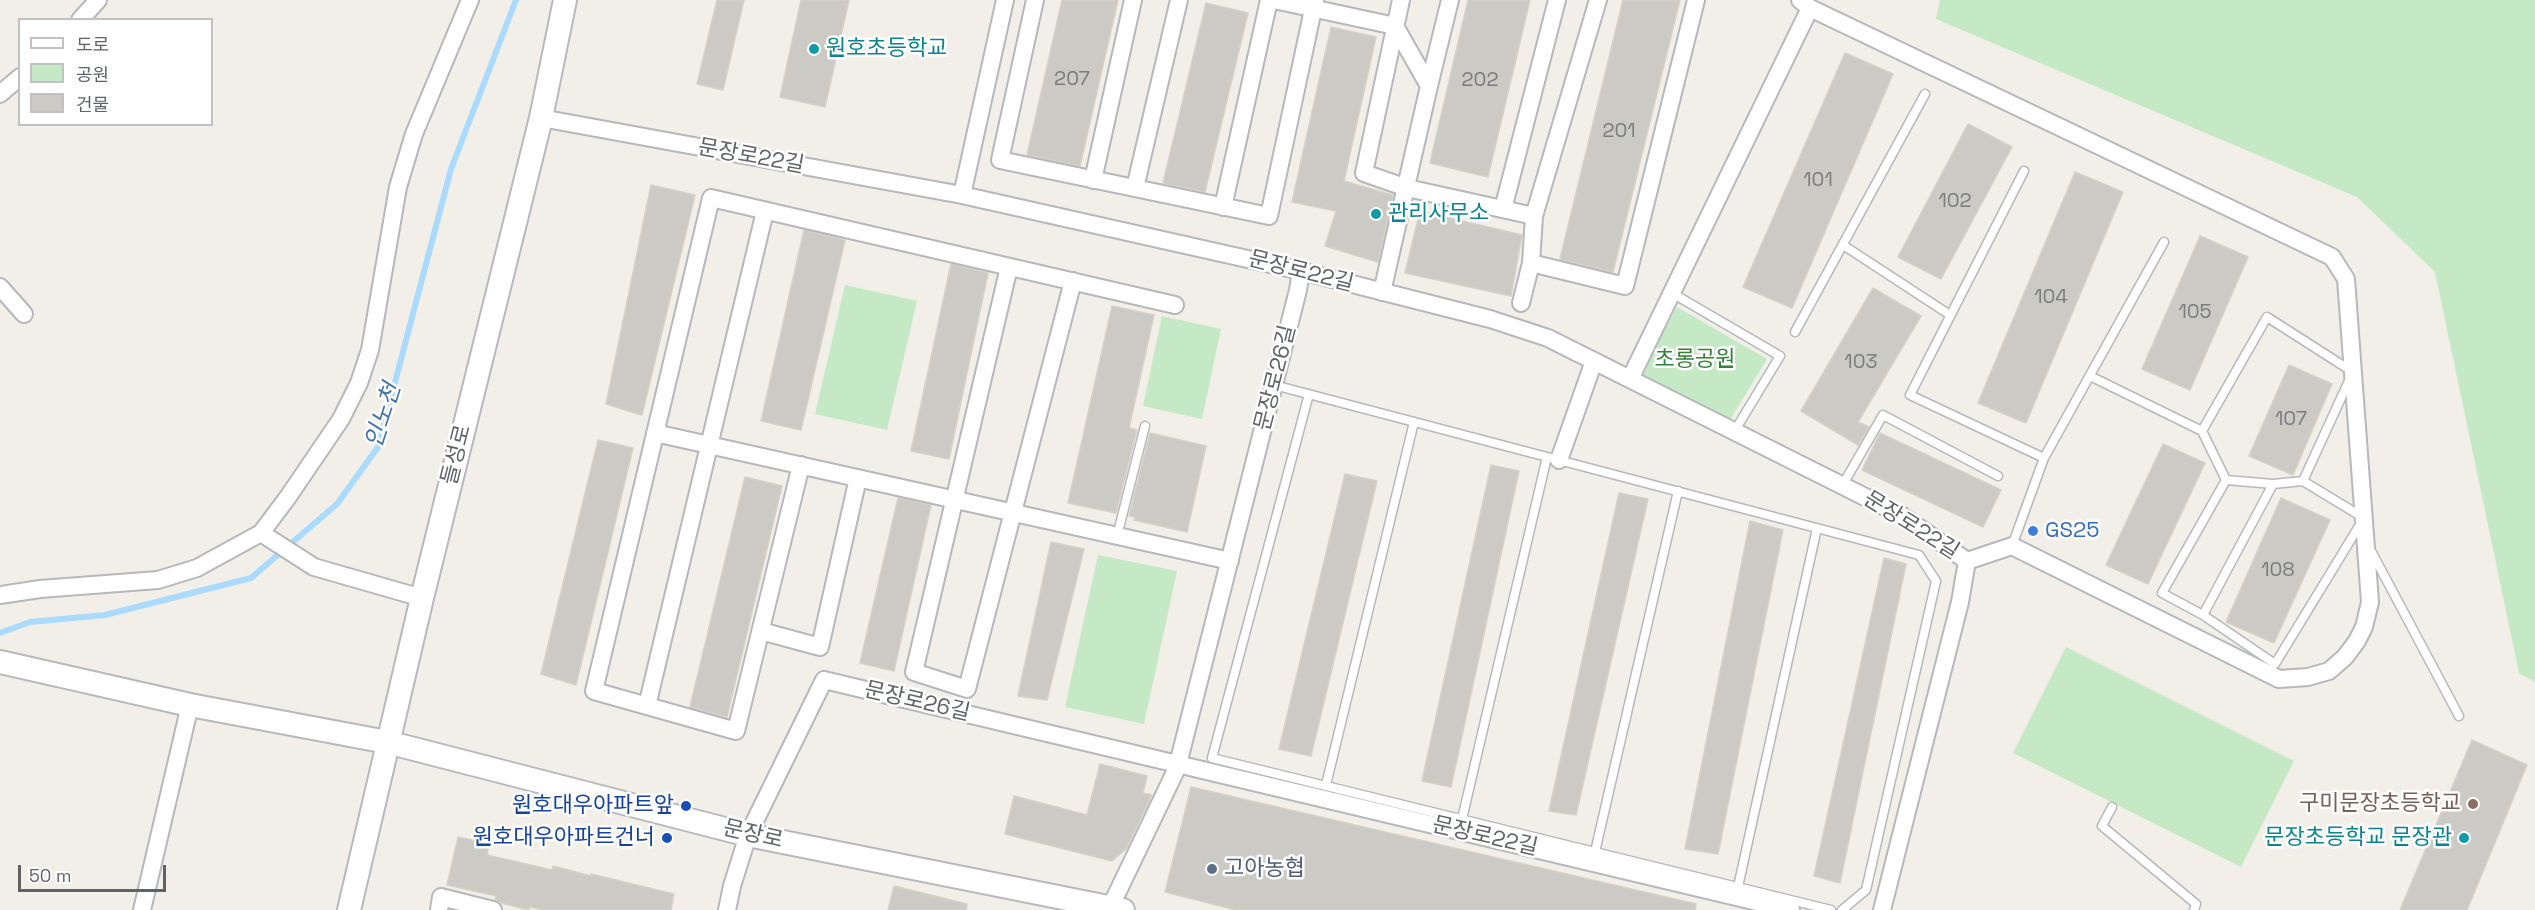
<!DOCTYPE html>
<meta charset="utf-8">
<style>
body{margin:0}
#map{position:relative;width:2535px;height:910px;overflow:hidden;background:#f1efe8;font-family:"Space Grotesk","Noto Sans KR",sans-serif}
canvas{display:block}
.legend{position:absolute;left:18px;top:18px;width:195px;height:108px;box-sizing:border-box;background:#fff;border:2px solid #bfc1c3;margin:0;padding:8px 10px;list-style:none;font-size:18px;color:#5f6368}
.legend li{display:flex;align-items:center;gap:12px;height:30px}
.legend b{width:30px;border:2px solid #bfc1c3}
.scale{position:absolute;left:18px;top:865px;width:148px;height:27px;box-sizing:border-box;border:3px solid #5f6368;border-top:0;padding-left:8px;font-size:18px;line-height:21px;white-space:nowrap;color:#5f6368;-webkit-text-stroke:4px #fff;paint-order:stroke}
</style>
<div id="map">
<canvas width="2535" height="910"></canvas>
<ul class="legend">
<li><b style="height:8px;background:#fff"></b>도로</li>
<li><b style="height:16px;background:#c5e8c5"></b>공원</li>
<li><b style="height:16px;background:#cccac5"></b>건물</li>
</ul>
<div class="scale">50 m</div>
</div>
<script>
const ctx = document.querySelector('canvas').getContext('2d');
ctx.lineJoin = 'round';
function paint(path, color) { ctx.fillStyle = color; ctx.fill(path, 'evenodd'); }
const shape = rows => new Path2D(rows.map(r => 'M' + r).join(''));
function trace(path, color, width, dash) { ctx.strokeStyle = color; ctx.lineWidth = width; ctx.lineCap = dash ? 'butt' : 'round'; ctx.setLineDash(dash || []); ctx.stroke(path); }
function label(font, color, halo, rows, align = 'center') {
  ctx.font = font + ' "Space Grotesk","Noto Sans KR",sans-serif'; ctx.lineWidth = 5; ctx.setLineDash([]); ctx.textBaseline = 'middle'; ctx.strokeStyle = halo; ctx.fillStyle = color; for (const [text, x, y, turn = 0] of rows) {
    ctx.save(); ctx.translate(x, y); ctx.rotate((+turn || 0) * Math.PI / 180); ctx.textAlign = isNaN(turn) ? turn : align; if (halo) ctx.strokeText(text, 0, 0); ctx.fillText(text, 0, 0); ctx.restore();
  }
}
paint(shape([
 [1940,0,2535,0,2535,682,2519,673,2435,272,2357,197,1936,19],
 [845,285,917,301,887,430,815,414],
 [1677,307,1767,359,1730,420,1640,376],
 [1162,316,1221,329,1202,419,1143,406],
 [1098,555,1177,571,1144,724,1065,707],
 [2066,647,2294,761,2241,867,2013,753]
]), '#c5e8c5');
trace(shape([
 [0,633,30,622,105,615,251,578,337,504,378,447,451,169,516,0]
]), '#aadaff', 6);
const building = shape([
 [717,0,744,0,723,90,697,84,717,0],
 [801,0,849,0,825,107,780,97,801,0],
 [1062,0,1118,0,1080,166,1027,155,1062,0],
 [1468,0,1530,0,1488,177,1430,163,1468,0],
 [1623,0,1680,0,1613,272,1560,259,1623,0],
 [1206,3,1248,13,1205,192,1163,183,1206,3],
 [1331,27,1376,37,1344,181,1393,195,1378,262,1325,246,1336,211,1292,202,1331,27],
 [1845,53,1893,74,1792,308,1743,287,1845,53],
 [1968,124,2012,147,1941,279,1898,257,1968,124],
 [2075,172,2123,192,2026,423,1978,403,2075,172],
 [651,185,695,195,642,415,606,404,651,185],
 [1420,211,1522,235,1511,296,1405,273,1420,211],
 [804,230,845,240,801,430,761,421,804,230],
 [2200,236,2248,257,2190,390,2142,369,2200,236],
 [951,264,988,273,949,459,911,451,951,264],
 [1873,288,1921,316,1858,422,1869,427,1858,445,1801,411,1873,288],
 [1112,306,1154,315,1129,428,1137,430,1116,513,1068,503,1112,306],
 [2289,365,2332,384,2293,475,2249,456,2289,365],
 [1150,433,1206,446,1187,532,1134,520,1135,517,1129,516,1150,433],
 [1880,433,2001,490,1983,527,1862,470,1880,433],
 [598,440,633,448,576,685,541,674,598,440],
 [2163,444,2205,463,2148,584,2106,565,2163,444],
 [1491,465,1519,471,1451,787,1422,781,1491,465],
 [1345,474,1377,481,1311,756,1279,749,1345,474],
 [745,477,782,486,727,717,690,707,745,477],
 [1619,493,1648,499,1576,815,1549,811,1619,493],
 [898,498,931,505,894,671,860,663,898,498],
 [2281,498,2330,520,2274,643,2226,622,2281,498],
 [1750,521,1783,530,1718,854,1685,849,1750,521],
 [1051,542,1084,549,1047,700,1018,696,1051,542],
 [1884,558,1906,564,1840,883,1814,876,1884,558],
 [2472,740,2527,765,2467,910,2400,910,2472,740],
 [1100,764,1147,776,1143,793,1152,795,1126,849,1112,861,1005,834,1014,796,1087,815,1100,764],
 [1191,787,1696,904,1695,910,1236,910,1165,892,1191,787],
 [458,837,489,844,487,855,552,870,553,866,591,876,591,874,674,894,671,910,543,910,530,907,529,910,501,903,495,900,496,896,447,885,458,837],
 [894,886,967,904,966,910,888,910,894,886]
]);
paint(building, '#cccac5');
trace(building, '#d6d1c6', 1.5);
const lane = shape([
 [2024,171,1910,395,2044,458],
 [1843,245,1950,315],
 [1672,293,1780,356,1734,432],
 [1795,332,1925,94],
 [2090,376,2202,431,2267,317,2353,372,2303,481,2364,518,2275,664,2203,615,2273,484,2303,481],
 [1274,385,1919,555,1936,581,1866,890,1842,910],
 [1309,394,1212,758,1831,910],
 [2202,431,2226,480,2162,593,2203,615],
 [2226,480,2273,484],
 [1842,486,1883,415,1998,476],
 [1117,536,1145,426],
 [2012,546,2044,458,2164,242],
 [2370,549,2459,716],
 [1326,785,1414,422],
 [2112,807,2102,826,2196,904,2194,910],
 [1462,819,1547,457],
 [1595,852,1678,491],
 [1738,887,1817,528]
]);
const street = shape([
 [1035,0,1000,160,1269,216,1315,0],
 [1274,0,1395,26,1429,86,1382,292],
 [1401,0,1364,173,1407,188,1534,216],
 [1598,0,1534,216,1531,263,1625,286,1696,0],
 [1810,8,2332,257,2346,279,2370,602,2364,627,2357,641,2345,657,2329,671,2308,677,2279,679,2012,546,1967,561],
 [80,20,98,0],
 [1429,86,1450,0],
 [0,94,20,77],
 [541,118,962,195,1301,271,1490,319,1548,338,1901,515,1967,561,1960,602,1882,910],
 [1093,180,1133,0],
 [1135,188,1179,0],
 [962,195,1005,0],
 [1223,207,1269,0],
 [1503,209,1557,0],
 [1009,267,914,672,967,689,1073,281],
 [0,287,24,314],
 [1521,303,1531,263],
 [1630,379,1810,8,1800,0],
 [655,433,1230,561],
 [1559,460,1594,361],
 [801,465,736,731,594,691,711,198,1175,305],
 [261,533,314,567,422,598],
 [0,595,40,589,158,580,197,568,261,533,288,497,341,419,359,383,370,350,398,187,414,134,470,0],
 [761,631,820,647,858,478],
 [647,706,765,211],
 [142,910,190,705],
 [439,910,441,897,493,910],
 [727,910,732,886,748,835,824,680,1791,910],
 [1109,910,1177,768,1298,290,1301,271]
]);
const secondary = shape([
 [0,662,190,705,387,742,748,835,1123,910],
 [349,910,422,598,541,118,565,0]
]);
trace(lane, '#b5b8bc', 11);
trace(street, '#b5b8bc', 20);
trace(secondary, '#b6babf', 26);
trace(lane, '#fff', 8);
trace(street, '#fff', 16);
trace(secondary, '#fff', 22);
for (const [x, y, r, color] of [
 [814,49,6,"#0f9aa8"],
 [1376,214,6,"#0f9aa8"],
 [2033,531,6,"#3f7fe0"],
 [2473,804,6,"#8d6e63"],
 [686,806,6,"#1a4fb4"],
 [667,838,6,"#1a4fb4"],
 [2464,838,6,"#0f9aa8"],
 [1212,869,6,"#5c6f8a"]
]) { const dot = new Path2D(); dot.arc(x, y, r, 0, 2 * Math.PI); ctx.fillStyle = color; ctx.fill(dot); trace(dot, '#fff', 2); }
label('20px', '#7a7d7f', null, [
 ["207",1072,80],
 ["202",1480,81],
 ["201",1619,132],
 ["101",1818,181],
 ["102",1955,202],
 ["104",2051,298],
 ["105",2195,313],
 ["103",1861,363],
 ["107",2291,420],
 ["108",2278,571]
]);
label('22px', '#0d838f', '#fff', [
 ["원호초등학교",826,49],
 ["관리사무소",1388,214],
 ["문장초등학교 문장관",2452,838,"right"]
], 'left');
label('22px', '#5f6368', '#fff', [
 ["문장로22길",751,157,10],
 ["문장로22길",1301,272,14],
 ["문장로26길",1276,378,-76],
 ["들성로",457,455,-76],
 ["문장로22길",1911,526,32],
 ["문장로26길",917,702,13],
 ["문장로",753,835,13],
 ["문장로22길",1485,837,13]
]);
label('22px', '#348238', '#fff', [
 ["초롱공원",1695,360]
]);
label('22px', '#366cbe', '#fff', [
 ["GS25",2045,531]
], 'left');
label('22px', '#785e54', '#fff', [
 ["구미문장초등학교",2461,804]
], 'right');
label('22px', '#164399', '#fff', [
 ["원호대우아파트앞",674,806],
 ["원호대우아파트건너",655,838]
], 'right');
label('22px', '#4e5e75', '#fff', [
 ["고아농협",1224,869]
], 'left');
label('italic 24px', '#4174aa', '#fff', [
 ["인노천",384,416,-72]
]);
</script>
